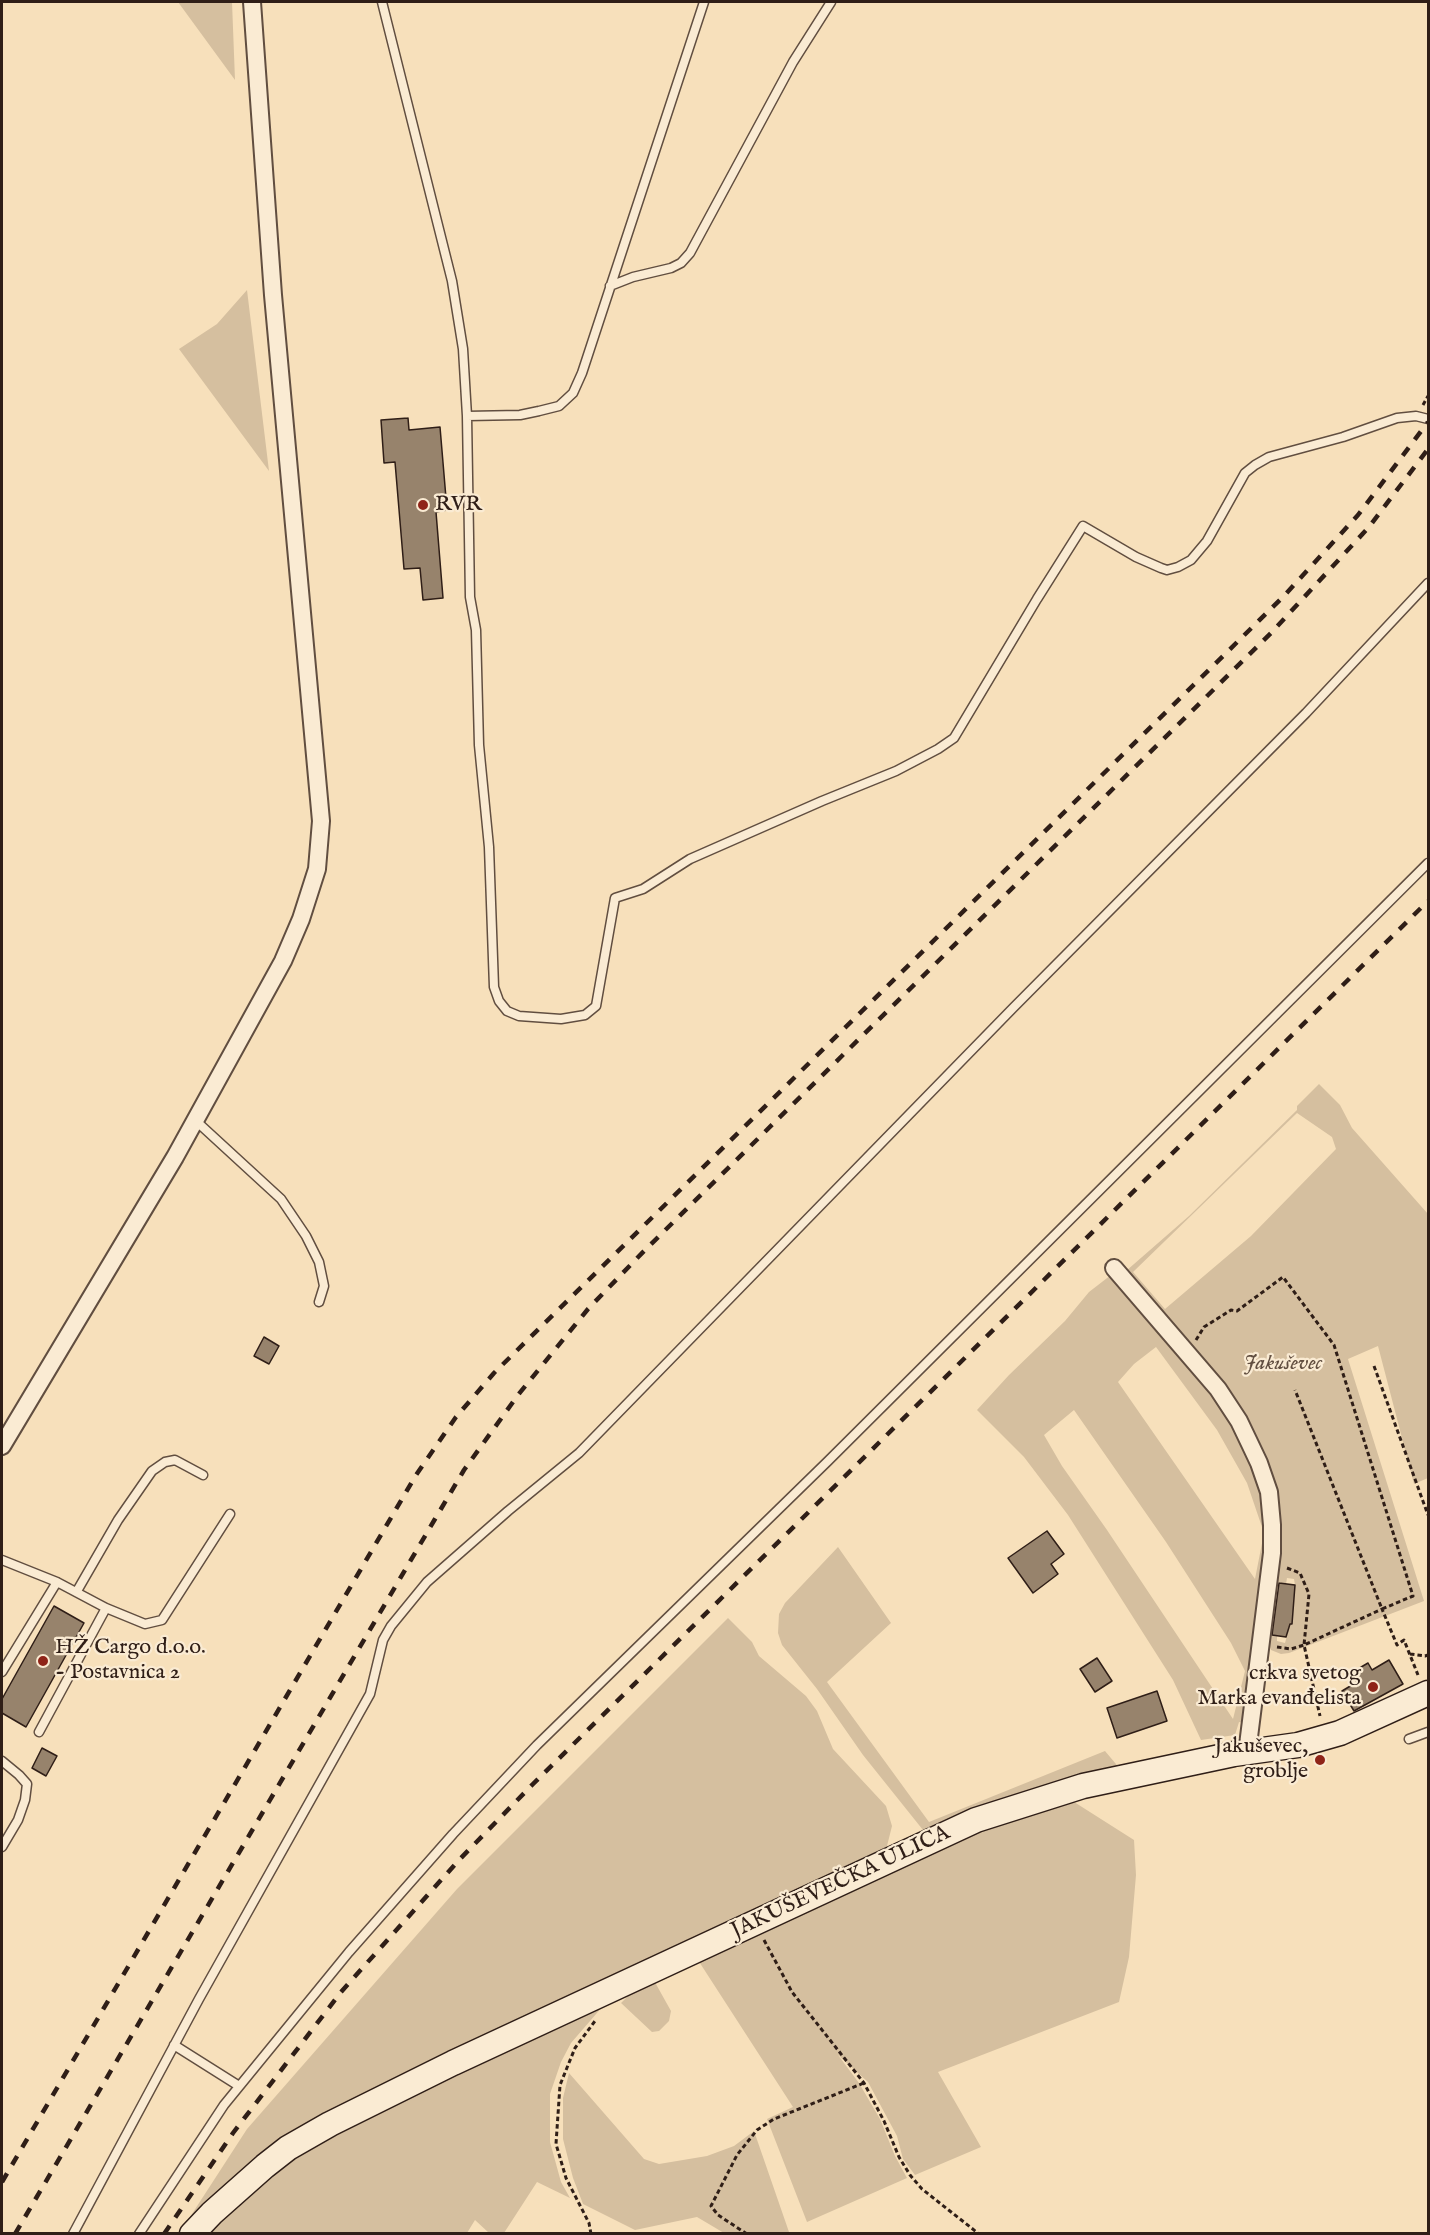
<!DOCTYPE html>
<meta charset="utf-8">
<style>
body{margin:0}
#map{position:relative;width:1430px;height:2235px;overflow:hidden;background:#f7e0bb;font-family:"IM FELL English",serif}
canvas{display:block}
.frame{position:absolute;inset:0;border:3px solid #2f1e17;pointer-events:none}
</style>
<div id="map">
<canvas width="1430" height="2235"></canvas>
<div class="frame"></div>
</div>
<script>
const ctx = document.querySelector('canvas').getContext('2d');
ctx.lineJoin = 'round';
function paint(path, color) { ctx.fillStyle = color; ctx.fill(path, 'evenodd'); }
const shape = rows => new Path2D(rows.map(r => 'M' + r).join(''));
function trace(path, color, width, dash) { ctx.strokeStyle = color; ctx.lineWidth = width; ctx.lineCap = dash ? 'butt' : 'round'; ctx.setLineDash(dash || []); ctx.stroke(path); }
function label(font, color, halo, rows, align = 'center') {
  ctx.font = font + ' "IM FELL English",serif'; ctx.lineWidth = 4.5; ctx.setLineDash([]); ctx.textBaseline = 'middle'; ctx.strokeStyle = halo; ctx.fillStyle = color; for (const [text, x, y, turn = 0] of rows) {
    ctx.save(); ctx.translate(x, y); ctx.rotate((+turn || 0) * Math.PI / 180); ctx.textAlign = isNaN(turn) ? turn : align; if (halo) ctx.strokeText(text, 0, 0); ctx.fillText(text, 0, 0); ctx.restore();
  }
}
paint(shape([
 [178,2,232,2,235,80],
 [247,290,269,471,179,349,217,324],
 [1319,1084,1340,1105,1352,1128,1428,1214,1428,1478,1414,1484,1378,1346,1348,1359,1424,1601,1289,1653,1281,1654,1271,1650,1269,1644,1269,1635,1277,1636,1277,1641,1285,1643,1290,1624,1292,1624,1295,1585,1294,1579,1287,1578,1286,1584,1277,1582,1280,1561,1278,1556,1276,1505,1192,1348,1184,1336,1155,1310,1126,1271,1189,1216,1297,1110,1297,1106],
 [1297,1113,1332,1137,1336,1149,1251,1236,1165,1309,1133,1272],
 [1111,1275,1226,1407,1258,1472,1268,1519,1244,1723,1239,1722,1235,1735,1201,1740,1173,1680,1068,1515,1024,1457,977,1410,1009,1375,1065,1321,1089,1292],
 [1156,1347,1217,1430,1247,1483,1264,1533,1255,1579,1118,1382,1134,1364],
 [1074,1410,1166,1542,1231,1643,1245,1671,1233,1719,1107,1530,1062,1466,1044,1435],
 [838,1547,891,1623,827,1682,929,1822,1105,1751,1121,1770,927,1835,863,1755,817,1689,782,1645,778,1633,779,1614,785,1603],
 [728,1618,752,1642,759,1656,806,1696,817,1711,833,1749,886,1806,892,1826,885,1854,418,2071,179,2234,247,2129,457,1889],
 [1071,1800,1134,1840,1136,1875,1129,1957,1119,2002,938,2072,981,2147,915,2175,903,2159,897,2136,868,2082,838,2055,859,2083,880,2119,895,2156,907,2178,807,2222,767,2119,793,2107,696,1957,955,1838],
 [652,1977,671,2011,669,2021,659,2031,652,2032,621,2003,635,1989],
 [609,1999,571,2043,561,2062,550,2094,550,2142,561,2182,570,2198,537,2182,504,2233,489,2233,475,2220,467,2233,204,2234,261,2179,328,2135],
 [569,2073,644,2159,659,2164,707,2156,734,2146,754,2131,789,2232,724,2233,697,2217,635,2230,583,2204,573,2178,563,2139,563,2098]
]), '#d5bf9f');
const building = shape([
 [408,418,409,430,440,427,447,510,436,512,443,598,423,600,420,568,404,569,395,462,384,463,381,420,408,418],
 [264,1337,279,1346,269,1364,254,1356,264,1337],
 [1047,1531,1064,1554,1051,1564,1058,1574,1033,1593,1008,1558,1047,1531],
 [1279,1583,1295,1585,1292,1624,1290,1624,1286,1637,1272,1635,1279,1583],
 [54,1606,84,1623,26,1727,2,1713,2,1699,54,1606],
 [1097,1658,1112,1681,1095,1692,1080,1669,1097,1658],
 [1389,1660,1403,1684,1354,1711,1342,1691,1357,1682,1351,1673,1368,1663,1372,1670,1389,1660],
 [1157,1691,1167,1721,1117,1738,1107,1708,1157,1691],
 [42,1748,57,1756,46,1776,32,1768,42,1748]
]);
paint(building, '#97836c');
trace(building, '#2f1e17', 1.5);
const lane = shape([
 [382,2,452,281,463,349,467,416,520,415,539,411,559,406,573,393,582,373,704,2],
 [610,286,633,277,671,268,681,263,690,253,793,62,831,2],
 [467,416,470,597,476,630,479,745,489,847,494,987,499,1001,507,1011,519,1016,561,1019,585,1015,596,1006,615,898,643,889,690,859,822,801,896,771,938,749,954,738,1037,599,1083,526,1136,557,1161,568,1167,570,1178,567,1191,560,1207,541,1245,473,1255,465,1269,457,1343,437,1397,418,1416,416,1428,419],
 [195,1120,281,1199,306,1236,319,1262,324,1286,319,1302],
 [2,1560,57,1582,106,1608,145,1624,162,1620,230,1514],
 [77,1591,118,1520,152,1471,165,1462,175,1460,203,1475],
 [2,1672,57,1582],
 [39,1732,106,1608],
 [1409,1739,1428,1732],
 [2,1761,19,1775,27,1784,25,1800,18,1820,2,1847],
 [174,2045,239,2086],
 [73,2234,199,1999,370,1694,383,1640,391,1626,427,1582,508,1511,579,1453,1013,1008,1306,713,1428,583],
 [139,2234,224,2105,349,1952,453,1834,537,1745,828,1461,1428,863]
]);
const street = shape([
 [1114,1268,1218,1389,1239,1421,1250,1444,1259,1463,1269,1492,1272,1525,1272,1553,1247,1753],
 [2,1446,175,1157,283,961,301,919,317,869,321,821,273,295,252,2]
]);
const secondary = shape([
 [192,2234,212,2213,265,2166,288,2148,330,2124,453,2063,976,1820,1083,1786,1234,1754,1298,1745,1340,1733,1428,1693]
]);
trace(lane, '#614e40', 11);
trace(street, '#614e40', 20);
trace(secondary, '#2f1e17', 27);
trace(shape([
 [1423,405,1428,396],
 [1196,1340,1204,1327,1231,1310,1237,1311,1283,1277,1334,1345,1413,1596,1382,1609,1295,1390],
 [1374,1366,1428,1515],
 [1287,1568,1300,1573,1309,1594,1304,1645,1382,1609,1397,1645,1404,1640,1418,1675],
 [1277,1647,1291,1649,1304,1645,1320,1716],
 [1410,1654,1425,1656,1428,1655],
 [764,1940,792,1992,864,2083,884,2121,899,2157,910,2175,922,2189,979,2234],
 [591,2234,589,2223,566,2178,556,2144,560,2085,575,2048,595,2021],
 [747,2234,718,2215,711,2206,737,2155,757,2130,774,2119,864,2083]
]), '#2f1e17', 3, [4.5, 3]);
trace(lane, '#faebd3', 8);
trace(street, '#faebd3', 16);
trace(secondary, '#faebd3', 24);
trace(shape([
 [2,2182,416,1475,456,1417,494,1373,1283,597,1358,515,1428,422],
 [15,2234,435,1519,464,1470,518,1395,588,1309,644,1251,1271,633,1369,527,1428,449],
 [164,2234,233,2133,341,1992,459,1860,533,1784,1428,901]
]), '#2f1e17', 4.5, [10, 10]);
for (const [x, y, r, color] of [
 [423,505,6,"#8f2418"],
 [43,1661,6,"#8f2418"],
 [1373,1687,6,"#8f2418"],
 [1320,1760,6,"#8f2418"]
]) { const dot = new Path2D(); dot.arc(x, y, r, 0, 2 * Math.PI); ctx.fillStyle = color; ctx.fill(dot); trace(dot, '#faebd3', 2); }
label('22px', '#2f1e17', '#faebd3', [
 ["RVR",435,505],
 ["HŽ Cargo d.o.o.",55,1648],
 ["- Postavnica 2",55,1673],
 ["crkva svetog",1361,1674,"right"],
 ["Marka evanđelista",1361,1699,"right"],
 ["Jakuševec,",1308,1747,"right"],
 ["groblje",1308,1772,"right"]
], 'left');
label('italic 22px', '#614e40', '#faebd3', [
 ["Jakuševec",1283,1364]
]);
label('22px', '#2f1e17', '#faebd3', [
 ["JAKUŠEVEČKA ULICA",841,1883,-25]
]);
</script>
